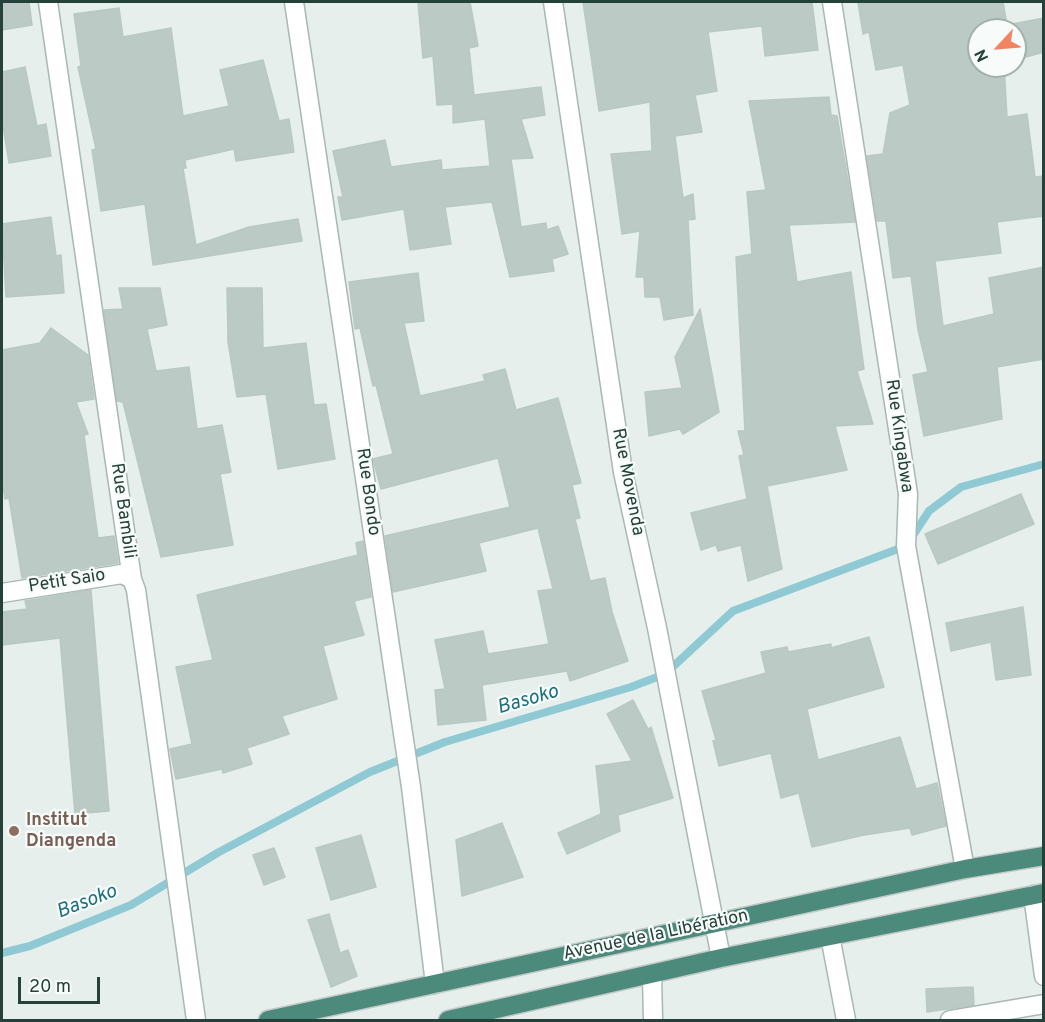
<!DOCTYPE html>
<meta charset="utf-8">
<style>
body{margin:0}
#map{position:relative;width:1045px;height:1022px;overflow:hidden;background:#e6efeb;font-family:Overpass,sans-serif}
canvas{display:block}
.frame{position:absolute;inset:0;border:3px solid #24423a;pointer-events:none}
.north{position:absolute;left:967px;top:18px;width:60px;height:60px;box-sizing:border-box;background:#f7fbf9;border:2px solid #a3b1ad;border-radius:50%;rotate:244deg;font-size:16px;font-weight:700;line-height:24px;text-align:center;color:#24423a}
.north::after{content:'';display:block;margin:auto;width:21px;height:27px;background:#f4845f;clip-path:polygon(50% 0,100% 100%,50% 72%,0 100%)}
.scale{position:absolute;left:18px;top:977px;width:82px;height:27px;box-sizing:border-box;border:3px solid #24423a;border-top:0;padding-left:8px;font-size:18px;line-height:21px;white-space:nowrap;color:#24423a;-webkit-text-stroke:4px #f7fbf9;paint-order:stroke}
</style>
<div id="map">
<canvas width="1045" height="1022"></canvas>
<div class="frame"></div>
<div class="north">N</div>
<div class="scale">20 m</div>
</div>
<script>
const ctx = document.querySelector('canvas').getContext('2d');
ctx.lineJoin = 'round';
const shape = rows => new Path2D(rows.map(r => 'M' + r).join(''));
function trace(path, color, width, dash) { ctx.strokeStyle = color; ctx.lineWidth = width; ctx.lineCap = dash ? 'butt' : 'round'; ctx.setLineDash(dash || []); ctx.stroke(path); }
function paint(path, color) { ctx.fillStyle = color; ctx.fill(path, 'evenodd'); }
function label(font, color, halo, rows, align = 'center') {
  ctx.font = font + ' Overpass,sans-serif'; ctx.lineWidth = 4.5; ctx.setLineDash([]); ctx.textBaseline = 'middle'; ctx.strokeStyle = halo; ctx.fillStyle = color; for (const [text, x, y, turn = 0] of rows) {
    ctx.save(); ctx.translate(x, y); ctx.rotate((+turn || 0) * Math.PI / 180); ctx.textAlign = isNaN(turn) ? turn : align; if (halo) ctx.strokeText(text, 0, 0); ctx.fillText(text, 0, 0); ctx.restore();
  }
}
trace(shape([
 [2,953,30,946,131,905,219,852,370,772,445,742,631,687,665,674,733,611,906,546,929,511,961,487,1044,464]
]), '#8ec9d4', 8);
const building = shape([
 [2,2,29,2,32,25,2,30,2,2],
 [418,2,470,2,478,46,469,48,474,95,541,87,545,115,521,119,533,158,511,159,521,227,546,223,547,230,558,226,568,254,552,259,554,271,510,277,492,202,445,207,451,244,410,250,404,209,342,220,338,197,343,197,333,151,385,140,391,167,441,160,442,170,490,166,485,119,453,123,453,104,437,105,433,56,423,58,418,2],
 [583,2,812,2,818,50,765,56,762,26,708,32,717,91,695,95,702,132,675,136,683,198,693,194,695,219,688,220,693,315,664,320,660,297,645,297,644,277,636,277,640,231,622,234,611,154,652,151,650,102,599,111,583,2],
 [858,2,1003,2,1007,25,1044,18,1044,52,1015,60,1015,30,979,30,979,66,1004,66,1007,117,1027,114,1035,177,1044,176,1044,216,997,222,1001,253,935,261,943,326,994,314,989,278,1044,267,1044,359,997,367,1002,419,924,436,913,375,928,372,918,330,911,276,893,278,886,221,877,221,867,156,883,154,890,113,910,105,903,65,876,70,869,32,863,34,858,2],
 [119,8,123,37,171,28,183,116,229,106,220,70,263,60,279,121,289,119,294,152,236,161,234,149,185,160,186,168,183,168,196,245,249,227,298,219,302,241,153,265,145,204,101,211,92,150,96,149,78,67,81,66,74,14,119,8],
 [25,67,37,126,46,124,51,156,9,163,2,120,2,72,25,67],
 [829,97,831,115,837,116,855,222,789,225,797,282,851,272,864,369,857,371,873,424,835,426,847,470,767,486,782,569,748,581,741,545,718,551,716,545,701,550,691,513,747,499,739,456,744,455,738,431,745,431,736,257,752,254,747,192,766,190,749,101,829,97],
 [51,217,56,256,61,255,64,293,6,297,2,224,51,217],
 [418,273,424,321,404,323,420,396,485,381,483,375,505,369,516,410,558,398,581,483,572,485,580,518,575,519,590,581,605,578,612,612,628,661,570,681,567,671,482,685,486,720,438,725,435,690,445,689,435,640,483,631,488,654,549,644,538,591,553,589,538,528,479,543,486,571,393,592,385,536,510,507,498,458,381,489,373,459,393,454,376,385,373,386,360,328,355,329,349,282,418,273],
 [119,288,160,288,167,325,147,329,156,371,189,367,197,429,222,425,231,472,220,474,233,545,161,557,123,402,117,401,104,310,123,309,119,288],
 [227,288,262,288,263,348,306,343,314,405,326,404,335,459,278,469,266,394,237,397,228,342,227,288],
 [700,309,719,412,683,434,680,429,649,436,645,392,682,388,675,357,700,309],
 [51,328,88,355,94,399,76,402,88,434,84,435,98,538,114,536,118,563,22,578,9,498,5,499,2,480,2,350,40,343,51,328],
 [1021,494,1034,524,938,564,925,534,1021,494],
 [363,541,371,597,354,601,364,635,323,646,337,699,282,716,289,734,247,748,252,764,223,773,222,769,176,779,170,749,192,744,176,667,213,660,197,595,358,555,356,543,363,541],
 [91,590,109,811,75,814,60,638,2,645,2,612,27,609,25,601,91,590],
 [1023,607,1031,675,996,680,991,642,951,651,946,623,1023,607],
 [869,637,884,687,807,709,818,760,900,737,916,789,937,783,946,826,912,835,910,828,864,835,812,847,799,793,781,798,771,753,719,766,713,741,716,740,702,691,766,673,761,652,787,647,788,652,831,644,831,648,869,637],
 [633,700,648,729,651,727,673,798,618,815,620,831,567,854,558,833,601,814,596,766,632,761,607,714,633,700],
 [502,823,523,877,462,896,456,840,502,823],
 [361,835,376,887,331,900,316,848,361,835],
 [274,848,285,877,264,885,253,855,274,848],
 [329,914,340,953,348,950,357,976,331,987,308,920,329,914],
 [973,987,974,1005,927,1012,926,989,973,987]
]);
paint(building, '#bbcac4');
trace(building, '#b8c9c2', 1.5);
const minor = shape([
 [48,2,132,579,136,590,196,1020],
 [294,2,411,787,435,984],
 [553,2,623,472,657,628,721,958],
 [832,2,908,494,906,546,965,869],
 [2,593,122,574,132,579],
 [1033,895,1044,976],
 [830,936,846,1020],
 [652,974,653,1020],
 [950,1020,1044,1004]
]);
const trunk = shape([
 [268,1020,965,869,1044,856],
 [448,1020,721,958,1044,893]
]);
trace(minor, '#a8b8b2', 21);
trace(trunk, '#c2cac8', 21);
trace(minor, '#fff', 18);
trace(trunk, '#4c8a7c', 18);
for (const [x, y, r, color] of [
 [14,831,6,"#8d6e63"]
]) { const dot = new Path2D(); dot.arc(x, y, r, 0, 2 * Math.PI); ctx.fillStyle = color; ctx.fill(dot); trace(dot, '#f7fbf9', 2); }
label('18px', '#24423a', '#f7fbf9', [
 ["Rue Kingabwa",898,436,82],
 ["Rue Movenda",627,482,79],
 ["Rue Bondo",367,492,82],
 ["Rue Bambili",122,511,82],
 ["Petit Saio",67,582,-9],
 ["Avenue de la Libération",656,936,-12]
]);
label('bold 18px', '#785e54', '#f7fbf9', [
 ["Institut",26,821],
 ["Diangenda",26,842]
], 'left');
label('italic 20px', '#1c6f80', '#f7fbf9', [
 ["Basoko",528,701,-16],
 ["Basoko",87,903,-21]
]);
</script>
